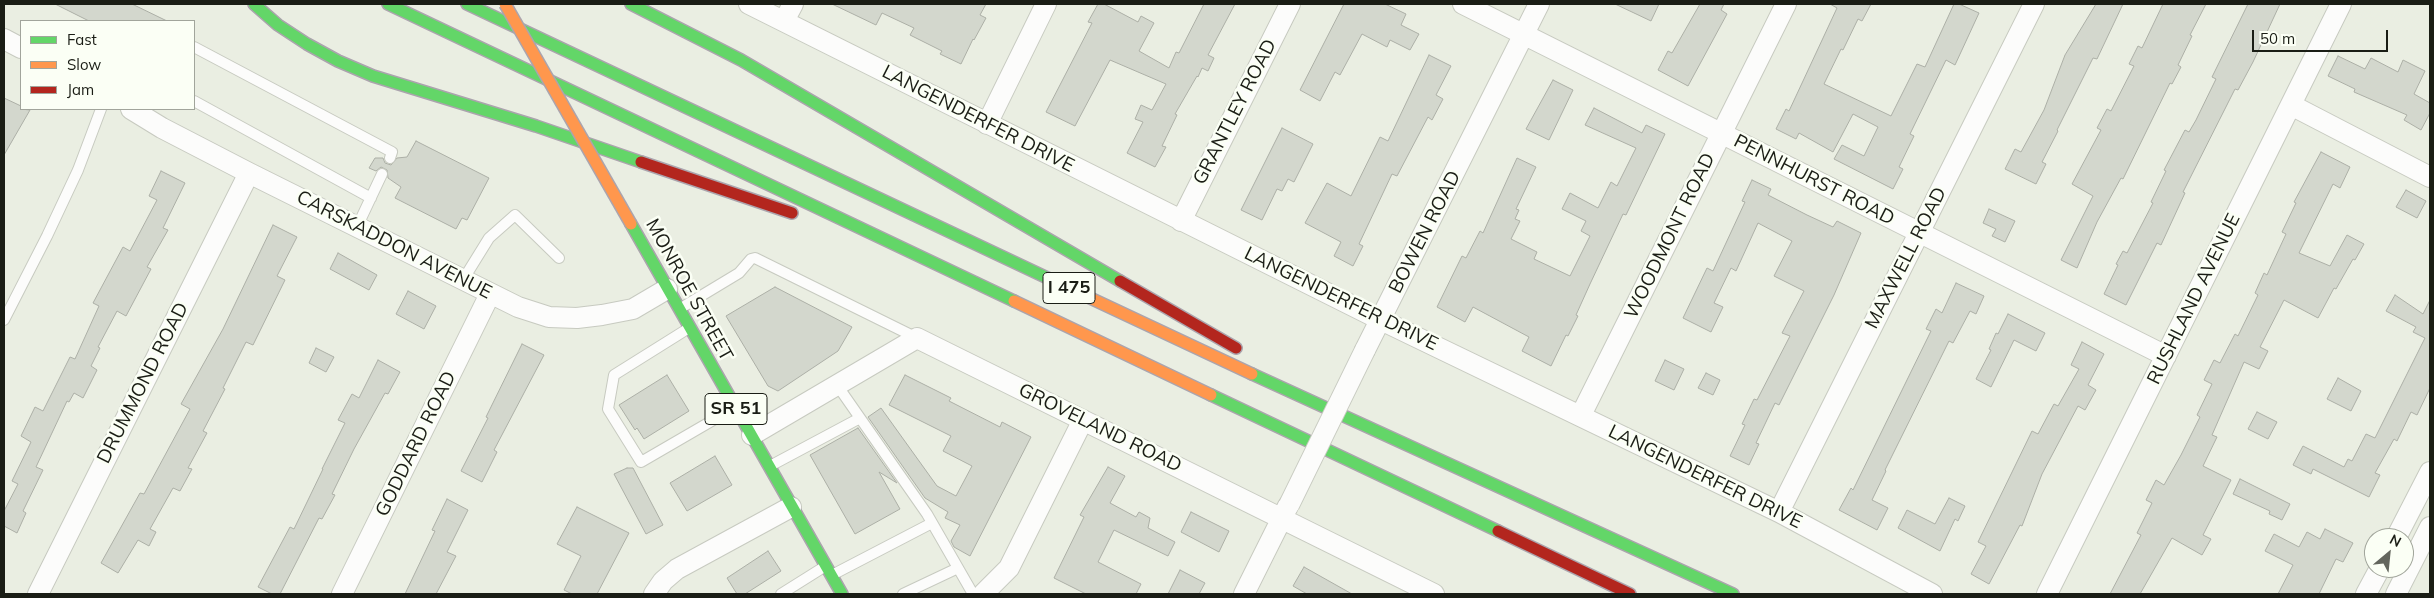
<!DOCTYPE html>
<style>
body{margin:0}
#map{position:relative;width:2434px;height:598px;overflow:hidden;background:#eaeee2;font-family:Mulish,sans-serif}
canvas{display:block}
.frame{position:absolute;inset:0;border:5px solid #1a1d15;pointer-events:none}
.legend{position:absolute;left:20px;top:20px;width:175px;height:90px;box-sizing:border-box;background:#fbfff5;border:1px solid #a1a59b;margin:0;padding:6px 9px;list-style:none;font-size:15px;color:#1a1d15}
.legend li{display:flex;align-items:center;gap:10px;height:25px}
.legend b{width:25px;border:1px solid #a1a59b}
.north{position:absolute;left:2364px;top:528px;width:50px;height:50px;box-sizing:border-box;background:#fbfff5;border:1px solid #a1a59b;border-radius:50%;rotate:28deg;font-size:14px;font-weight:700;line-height:20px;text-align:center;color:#1a1d15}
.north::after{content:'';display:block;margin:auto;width:18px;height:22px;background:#63665d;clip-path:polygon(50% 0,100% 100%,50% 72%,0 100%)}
.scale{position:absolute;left:2252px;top:30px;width:136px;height:22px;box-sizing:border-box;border:2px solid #1a1d15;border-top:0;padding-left:6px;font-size:15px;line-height:18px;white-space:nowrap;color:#1a1d15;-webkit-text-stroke:4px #fbfff5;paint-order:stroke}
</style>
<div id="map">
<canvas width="2434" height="598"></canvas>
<div class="frame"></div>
<ul class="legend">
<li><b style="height:6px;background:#63d668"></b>Fast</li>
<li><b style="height:6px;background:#ff974d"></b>Slow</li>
<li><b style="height:6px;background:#b3261e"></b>Jam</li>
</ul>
<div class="north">N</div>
<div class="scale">50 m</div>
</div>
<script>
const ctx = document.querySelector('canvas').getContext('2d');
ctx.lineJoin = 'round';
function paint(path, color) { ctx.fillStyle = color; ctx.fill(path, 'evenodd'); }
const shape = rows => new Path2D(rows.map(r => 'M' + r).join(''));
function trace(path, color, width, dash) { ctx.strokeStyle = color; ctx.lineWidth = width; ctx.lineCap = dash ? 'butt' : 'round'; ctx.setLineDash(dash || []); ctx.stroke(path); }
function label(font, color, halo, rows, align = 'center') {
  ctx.font = font + ' Mulish,sans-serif'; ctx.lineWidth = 5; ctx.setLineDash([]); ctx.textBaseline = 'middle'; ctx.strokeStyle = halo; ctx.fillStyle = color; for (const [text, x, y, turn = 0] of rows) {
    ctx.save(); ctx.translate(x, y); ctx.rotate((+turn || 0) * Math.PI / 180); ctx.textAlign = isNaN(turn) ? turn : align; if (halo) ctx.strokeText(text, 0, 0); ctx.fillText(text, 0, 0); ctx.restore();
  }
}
const building = shape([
 [55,4,132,4,167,21,89,21,55,4],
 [832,4,986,4,980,15,986,18,974,40,973,39,961,64,940,54,942,51,910,35,914,28,882,13,876,25,832,4],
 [1098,4,1104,4,1138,22,1141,16,1154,23,1139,51,1169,68,1176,52,1179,53,1204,4,1235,4,1208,55,1214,58,1208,71,1202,68,1198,77,1197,76,1175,114,1177,115,1162,146,1166,147,1155,167,1127,153,1143,122,1135,119,1141,105,1152,110,1166,84,1110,60,1075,126,1046,112,1092,23,1088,22,1098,4],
 [1344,4,1385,4,1406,14,1401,25,1419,34,1410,50,1390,40,1387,47,1362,34,1340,75,1335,72,1320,101,1300,90,1344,4],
 [1615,4,1659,4,1651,21,1615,4],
 [1700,4,1724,4,1721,10,1727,14,1688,86,1658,70,1668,51,1672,53,1700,4],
 [1830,4,1871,4,1862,21,1858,19,1843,50,1841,49,1824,84,1891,116,1917,64,1925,67,1954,4,1959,4,1979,13,1955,65,1946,60,1910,134,1914,136,1899,167,1903,169,1893,189,1834,159,1842,145,1864,156,1878,127,1853,114,1833,152,1799,133,1796,139,1776,129,1786,109,1789,111,1837,8,1830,4],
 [2096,4,2123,4,2097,59,2093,58,2057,130,2058,131,2042,162,2046,164,2036,184,2005,169,2015,149,2021,152,2044,110,2065,55,2096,4],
 [2163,4,2206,4,2190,35,2192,36,2178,65,2181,67,2172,84,2170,83,2123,179,2121,178,2097,222,2077,268,2061,260,2093,196,2072,184,2101,130,2097,128,2107,109,2111,111,2134,66,2129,64,2138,46,2142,48,2163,4],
 [2248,4,2280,4,2253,62,2238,90,2235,89,2183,192,2185,193,2161,245,2157,243,2126,305,2104,294,2118,265,2116,264,2123,251,2127,253,2153,203,2151,202,2166,171,2164,170,2185,130,2189,132,2196,120,2216,79,2212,77,2248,4],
 [1429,55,1451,66,1436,95,1443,99,1432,120,1428,117,1397,176,1392,174,1359,244,1363,246,1353,266,1334,256,1341,242,1305,223,1327,183,1351,196,1380,137,1388,141,1429,55],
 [2338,56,2365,69,2371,58,2398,72,2403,60,2425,71,2414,94,2430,103,2430,113,2421,130,2404,120,2407,115,2354,92,2355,89,2328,76,2338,56],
 [1553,80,1573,90,1549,140,1526,129,1553,80],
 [4,98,21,106,21,109,30,110,4,155,4,98],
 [1594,108,1642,133,1646,125,1665,134,1626,215,1623,214,1590,284,1576,315,1578,316,1568,336,1566,335,1551,366,1522,351,1529,337,1473,307,1465,322,1437,307,1462,256,1466,258,1480,231,1483,233,1517,158,1536,167,1516,209,1519,210,1515,219,1520,221,1511,239,1537,252,1534,259,1570,276,1590,236,1581,231,1586,221,1562,209,1570,193,1598,208,1611,182,1617,186,1636,148,1585,125,1594,108],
 [1282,128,1313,144,1294,182,1288,179,1282,191,1277,189,1262,220,1241,210,1282,128],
 [416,141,489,178,467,220,462,218,456,229,395,198,401,187,388,178,387,170,381,167,376,171,369,168,375,158,383,158,385,163,391,165,397,158,407,157,416,141],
 [2321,152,2350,167,2340,188,2333,184,2299,253,2330,266,2347,235,2364,244,2355,260,2353,259,2336,289,2334,288,2318,318,2284,300,2260,347,2268,351,2259,369,2244,362,2212,435,2217,437,2203,466,2231,480,2203,535,2211,539,2202,555,2172,538,2140,594,2110,594,2141,535,2137,533,2152,503,2146,500,2156,480,2164,485,2181,455,2200,417,2197,415,2212,384,2204,380,2214,360,2220,363,2235,334,2238,336,2258,295,2255,293,2264,273,2267,275,2286,234,2282,232,2296,203,2294,202,2321,152],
 [161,171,185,183,163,228,168,230,147,267,151,269,126,316,117,311,98,347,100,348,91,366,97,370,83,398,74,393,69,402,67,401,36,467,43,470,23,511,26,513,17,533,4,526,4,511,18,484,12,481,31,442,21,436,35,407,43,411,70,357,75,359,99,306,93,303,123,247,130,251,157,200,149,196,161,171],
 [1752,180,1771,189,1768,195,1807,215,1833,227,1837,221,1861,233,1834,295,1779,405,1775,403,1756,443,1759,444,1749,465,1730,456,1745,425,1742,424,1754,399,1757,400,1790,336,1782,333,1804,291,1774,276,1792,241,1758,223,1736,271,1731,268,1714,303,1723,307,1711,332,1683,318,1707,268,1713,271,1745,202,1742,201,1752,180],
 [2406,190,2426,201,2417,218,2396,207,2406,190],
 [1989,209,2015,221,2005,242,1992,236,1996,229,1983,223,1989,209],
 [273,225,297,237,277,276,285,280,253,345,246,342,223,388,225,389,203,431,207,433,188,468,192,469,180,491,173,488,150,529,156,532,149,546,138,540,118,573,101,563,140,493,144,494,190,409,181,404,223,329,273,225],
 [338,253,377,275,369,290,330,269,338,253],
 [1956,283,1984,296,1976,314,1970,311,1953,343,1949,341,1885,470,1886,471,1872,500,1888,508,1877,530,1839,510,1851,488,1853,490,1931,331,1926,329,1936,309,1942,313,1956,283],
 [775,287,852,327,838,351,778,391,768,386,726,316,775,287],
 [408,291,436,306,424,329,396,314,408,291],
 [2395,295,2423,314,2430,300,2430,388,2417,415,2411,412,2397,441,2394,439,2375,473,2380,475,2369,497,2313,469,2311,474,2293,465,2303,446,2344,467,2348,459,2352,461,2366,434,2375,438,2425,338,2413,332,2416,327,2386,311,2395,295],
 [2008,314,2045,333,2036,351,2014,340,1991,387,1976,379,1991,350,1989,349,1996,333,1998,334,2008,314],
 [2082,342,2104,354,2088,385,2096,390,2085,410,2078,406,2042,474,2022,526,2020,525,1989,584,1971,574,1986,546,1978,542,2032,431,2038,434,2054,404,2058,406,2079,369,2071,365,2082,342],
 [522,344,544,355,494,450,497,452,482,482,461,471,488,418,486,417,522,344],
 [316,348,334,357,326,372,309,363,316,348],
 [378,360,400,372,388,394,385,393,354,449,332,494,335,495,322,519,319,518,280,594,272,594,258,587,290,527,294,529,323,469,322,469,345,423,338,420,352,394,359,398,378,360],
 [1665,360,1684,369,1674,390,1655,381,1665,360],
 [1706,373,1720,380,1713,395,1698,388,1706,373],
 [667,375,689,411,644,439,637,428,635,430,619,405,667,375],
 [905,375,951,398,949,401,1000,427,1002,422,1031,437,970,556,954,547,951,541,960,525,945,518,948,512,925,498,868,417,881,408,937,486,956,496,972,466,943,451,951,436,889,405,905,375],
 [2338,378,2361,391,2351,411,2327,399,2338,378],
 [2257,412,2277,422,2268,439,2248,429,2257,412],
 [858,428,897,483,879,472,900,509,855,534,810,455,858,428],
 [715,456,732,485,687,511,670,483,715,456],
 [1108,467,1125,476,1110,503,1136,517,1139,512,1150,518,1148,528,1175,542,1168,556,1114,530,1098,562,1141,584,1136,594,1086,594,1054,578,1084,517,1080,515,1108,467],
 [627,468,633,468,663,525,646,534,614,474,627,468],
 [2240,479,2290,504,2282,520,2269,514,2270,511,2233,494,2240,479],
 [1949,498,1965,506,1958,521,1955,519,1940,551,1898,528,1907,510,1935,524,1949,498],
 [447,499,468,510,447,552,456,556,436,594,405,594,435,531,432,530,447,499],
 [577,507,629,533,597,594,572,594,564,590,581,556,557,544,577,507],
 [1191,512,1229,531,1219,552,1181,532,1191,512],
 [2325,529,2353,543,2343,562,2336,559,2319,594,2278,594,2293,565,2265,551,2274,534,2299,547,2307,532,2320,539,2325,529],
 [768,551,781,571,745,594,737,594,727,578,768,551],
 [1304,567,1352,594,1307,594,1293,586,1304,567],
 [1180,570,1205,583,1199,594,1168,594,1180,570]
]);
paint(building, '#d3d7cd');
trace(building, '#acafa6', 1);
const lane = shape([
 [194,47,392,152,390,158],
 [194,101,371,198],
 [357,227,382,174],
 [463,280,489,238,515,215,559,258],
 [681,308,739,273,751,259,755,258,917,338],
 [4,320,47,236,78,170,101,109],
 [689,328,614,375,608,409,641,462,734,408],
 [837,385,927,514,973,594],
 [770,466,860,418],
 [832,575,932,523],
 [781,594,824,567],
 [903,594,958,568]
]);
const street = shape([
 [749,4,1381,320,1779,512,1932,594],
 [1463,4,2166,356],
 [784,21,793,4],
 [4,39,21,48],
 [2291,105,2430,177],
 [131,109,162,128,249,173,518,307,549,317,577,318,602,315,633,309,667,289],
 [987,124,1046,4],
 [1181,221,1290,4],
 [1365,350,1539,4],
 [1581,415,1786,4],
 [752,435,917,338,1434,594],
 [1779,512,2034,4],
 [2396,538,2430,472],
 [38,594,249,173],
 [342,594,490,294],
 [654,594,663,581,677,569,791,507],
 [983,594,1009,568,1083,420],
 [1244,594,1288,506],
 [2047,594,2341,4],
 [2366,594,2380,568],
 [2396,594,2430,527]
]);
const fast = shape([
 [254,4,278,25,307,44,338,61,373,76,536,126,641,162],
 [388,4,1014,301],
 [467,4,1056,282],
 [631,4,741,60,1120,281],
 [631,224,842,594],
 [1252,374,1733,594],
 [1211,395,1498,531]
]);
const slow = shape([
 [1056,282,1252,374],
 [1014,301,1211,395]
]);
const jam = shape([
 [641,162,792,213],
 [1120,281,1236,348],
 [1498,531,1630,594]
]);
trace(lane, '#c7cac0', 12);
trace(street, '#c7cac0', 22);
trace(fast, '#aba4ad', 14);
trace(slow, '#aba4ad', 14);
trace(jam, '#aba4ad', 14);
trace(lane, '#fcfcfb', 10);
trace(street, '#fcfcfb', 20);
trace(fast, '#63d668', 11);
trace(slow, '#ff974d', 11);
trace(jam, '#b3261e', 11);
const streetBridge = shape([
 [1289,505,1365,350]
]);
const slowBridge = shape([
 [505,4,631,224]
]);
trace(streetBridge, '#c7cac0', 22, []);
trace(slowBridge, '#aba4ad', 14, []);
trace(streetBridge, '#fcfcfb', 20);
trace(slowBridge, '#ff974d', 11);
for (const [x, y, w] of [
 [1069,288,52],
 [736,409,62]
]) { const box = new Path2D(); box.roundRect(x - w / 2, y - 15.5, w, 31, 4); ctx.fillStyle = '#fbfff5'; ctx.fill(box); trace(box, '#1a1d15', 1); }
label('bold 18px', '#1a1d15', null, [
 ["I 475",1069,288],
 ["SR 51",736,409]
]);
label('19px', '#1a1d15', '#fbfff5', [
 ["GRANTLEY ROAD",1235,112,-63],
 ["LANGENDERFER DRIVE",978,119,27],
 ["PENNHURST ROAD",1814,180,27],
 ["BOWEN ROAD",1425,232,-63],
 ["WOODMONT ROAD",1670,236,-64],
 ["CARSKADDON AVENUE",394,245,27],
 ["MAXWELL ROAD",1906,258,-63],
 ["MONROE STREET",689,290,61],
 ["LANGENDERFER DRIVE",1341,299,26],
 ["RUSHLAND AVENUE",2194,299,-64],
 ["DRUMMOND ROAD",143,383,-63],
 ["GROVELAND ROAD",1100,428,26],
 ["GODDARD ROAD",416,444,-64],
 ["LANGENDERFER DRIVE",1705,477,26]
]);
</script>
